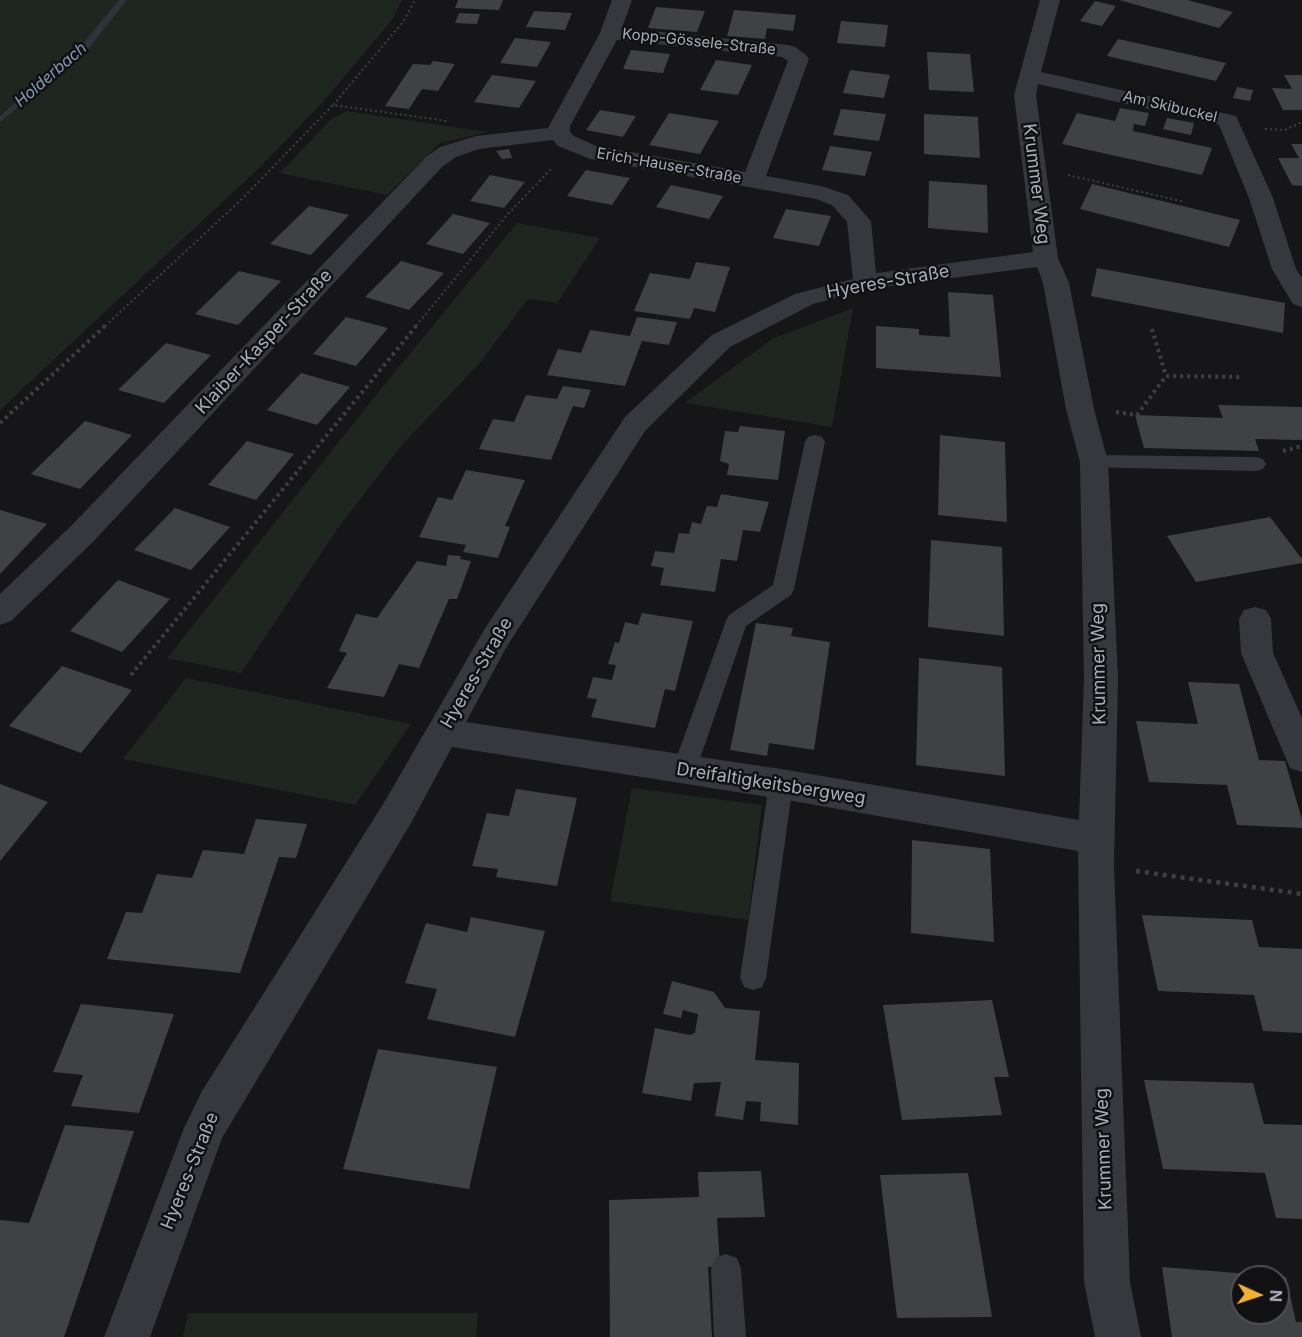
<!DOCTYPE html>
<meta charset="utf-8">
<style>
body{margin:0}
#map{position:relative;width:1302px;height:1337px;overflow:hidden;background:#161618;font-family:Inter,sans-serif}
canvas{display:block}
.north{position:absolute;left:1230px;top:1265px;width:60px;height:60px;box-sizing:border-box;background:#111113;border:2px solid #4d4f55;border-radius:50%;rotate:93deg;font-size:16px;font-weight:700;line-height:24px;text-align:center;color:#a8adb8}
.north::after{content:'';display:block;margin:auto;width:21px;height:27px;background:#f2b134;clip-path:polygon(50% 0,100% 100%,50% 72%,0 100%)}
</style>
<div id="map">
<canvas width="1302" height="1337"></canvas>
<div class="north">N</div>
</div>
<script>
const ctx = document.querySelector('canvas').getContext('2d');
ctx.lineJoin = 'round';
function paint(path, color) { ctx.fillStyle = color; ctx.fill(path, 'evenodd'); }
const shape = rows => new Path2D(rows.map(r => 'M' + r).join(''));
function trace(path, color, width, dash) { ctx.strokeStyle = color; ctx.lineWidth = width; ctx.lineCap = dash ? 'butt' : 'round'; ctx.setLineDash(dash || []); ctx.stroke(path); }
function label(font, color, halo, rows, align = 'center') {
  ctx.font = font + ' Inter,sans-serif'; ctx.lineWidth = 5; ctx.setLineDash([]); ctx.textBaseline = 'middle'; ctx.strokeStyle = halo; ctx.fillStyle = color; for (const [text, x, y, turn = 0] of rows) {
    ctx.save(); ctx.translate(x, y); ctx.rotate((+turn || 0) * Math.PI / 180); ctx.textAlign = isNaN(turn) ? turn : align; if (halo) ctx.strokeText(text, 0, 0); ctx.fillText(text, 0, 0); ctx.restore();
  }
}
paint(shape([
 [0,0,402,0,392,20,323,102,259,168,0,410],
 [347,111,487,132,440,143,387,195,280,173,331,119],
 [517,223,600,238,557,303,528,299,478,365,402,445,338,528,241,673,167,658,381,389],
 [853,308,832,427,685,403,772,339],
 [186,678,411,724,355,805,123,759],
 [632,788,762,805,748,920,610,901],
 [188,1313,478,1313,476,1337,183,1337]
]), '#1e261f');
paint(shape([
 [119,0,127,0,88,49,0,122,0,116,82,45,119,0]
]), '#2c353c');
paint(shape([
 [458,0,503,0,499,10,455,8],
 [1119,0,1187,0,1233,12,1219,28],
 [1095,1,1116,6,1102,26,1080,21],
 [656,7,705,11,697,32,648,28],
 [734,10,796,15,793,31,767,28,765,39,727,36],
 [534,11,572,13,565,30,526,27],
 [459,13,480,14,477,24,455,23],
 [841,21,888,25,885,47,837,43],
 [515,38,551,42,537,67,500,63],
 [1118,39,1173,51,1226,63,1216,81,1107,56],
 [631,50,670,54,663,73,623,69],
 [927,52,970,54,974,92,929,90],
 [716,60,752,65,738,95,700,90],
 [433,61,455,64,438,91,422,89,409,109,385,106,413,64,430,65],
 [850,70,890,75,884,98,843,93],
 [492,75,536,81,519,108,474,102],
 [1284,75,1302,75,1302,110,1283,110,1272,88,1292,89],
 [1237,87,1253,90,1250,101,1233,98],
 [1120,108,1149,113,1145,126,1134,124,1133,131,1212,148,1202,175,1062,144,1077,113,1115,121],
 [841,109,886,114,879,141,833,135],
 [600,110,636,116,623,137,586,130],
 [669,113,719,121,700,154,649,145],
 [924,114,978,117,980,158,924,154],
 [1167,118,1194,123,1191,135,1163,129],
 [1291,144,1302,144,1302,186,1292,185,1278,158,1299,158],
 [830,146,872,152,865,176,822,170],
 [509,149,512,158,502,159,496,151],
 [586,170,630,178,612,205,567,196],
 [490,175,525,182,504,208,470,201],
 [929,181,987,185,988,233,928,228],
 [1092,184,1240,220,1229,247,1080,209],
 [671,185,723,196,709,219,656,207],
 [309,206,349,215,311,255,270,244],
 [786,209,831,216,819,246,773,238],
 [453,214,490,223,463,254,426,244],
 [401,261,444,273,409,310,365,297],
 [696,262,730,267,715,312,694,308,690,319,634,311,650,273,690,279],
 [1097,268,1285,303,1283,333,1091,296],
 [239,271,281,281,238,325,195,314],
 [948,292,993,295,1001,377,876,368,876,326,919,329,919,335,950,337],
 [346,317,388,328,356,366,313,354],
 [637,317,677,322,669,345,642,341,625,386,547,375,558,349,581,353,590,330,630,336],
 [166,343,211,355,164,403,118,390],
 [301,373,350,387,317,425,267,410],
 [563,386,591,390,584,408,573,406,551,460,479,449,493,419,514,422,526,395,557,399],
 [1218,405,1302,407,1302,440,1255,439,1259,451,1144,448,1135,415,1223,418],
 [85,421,132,435,80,489,31,474],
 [740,426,785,431,778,480,727,475,729,464,720,461,725,431,738,432],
 [940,435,1005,442,1007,522,938,515],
 [247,441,294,454,256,500,208,485],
 [466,470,525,480,505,526,510,527,498,558,463,552,466,545,419,537,438,497,452,500],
 [721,494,769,502,760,532,743,530,737,561,721,559,715,592,660,585,664,568,651,566,655,551,674,553,679,533,689,534,692,522,701,524,707,506,717,507],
 [175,508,230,527,191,570,134,550],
 [0,510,47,524,0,574],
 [1270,517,1302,559,1302,563,1196,582,1167,536],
 [931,540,1002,547,1004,636,928,627],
 [448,555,461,556,460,559,471,561,457,599,449,599,419,668,399,664,384,697,327,688,347,653,339,651,356,614,377,618,417,561,446,566],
 [118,580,170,599,122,652,70,631],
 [642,613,693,621,675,691,665,689,655,728,591,717,597,699,587,698,593,677,612,680,616,665,608,664,615,642,619,643,625,622,638,625],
 [756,623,793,628,791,636,830,642,814,750,769,743,767,756,730,750],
 [919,658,1002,667,1005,776,916,765],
 [62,666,132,690,81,753,9,726],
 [1188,682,1239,684,1259,760,1285,761,1302,820,1302,828,1237,825,1227,785,1149,782,1136,721,1198,724],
 [0,784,48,802,0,861],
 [516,789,577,798,557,886,496,877,498,869,472,866,487,813,509,816],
 [256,819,307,824,296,858,279,857,240,973,107,959,126,912,142,913,157,874,192,878,203,850,244,854],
 [912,840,990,849,994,942,911,933],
 [1142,915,1252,920,1259,947,1302,949,1302,1033,1263,1031,1254,995,1158,991],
 [471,917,545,931,515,1037,427,1019,437,989,405,983,426,923,467,932],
 [672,981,714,992,725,1008,760,1011,755,1060,799,1063,798,1125,760,1121,761,1102,746,1101,743,1120,715,1116,721,1082,694,1083,691,1101,642,1093,655,1028,690,1035,695,1033,698,1014,683,1010,681,1018,663,1014],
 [992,1000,1009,1077,994,1077,1002,1115,902,1120,883,1005],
 [81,1004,174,1014,139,1113,71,1106,83,1075,53,1072],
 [378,1049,497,1067,469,1189,343,1169],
 [1144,1080,1253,1083,1264,1124,1302,1125,1302,1219,1276,1218,1265,1173,1163,1169],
 [65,1125,134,1131,64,1337,0,1337,0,1220,29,1223],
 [761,1171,765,1217,717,1218,720,1266,708,1267,712,1337,610,1337,609,1200,699,1197,698,1172],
 [968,1173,992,1317,897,1318,880,1175],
 [1162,1267,1262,1275,1242,1277,1242,1313,1278,1313,1278,1277,1286,1277,1296,1322,1302,1322,1302,1337,1172,1337]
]), '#404145');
trace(shape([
 [333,105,403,22,415,0],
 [1265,129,1285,130,1302,122],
 [1068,175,1185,202],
 [105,326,240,201,333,105,447,121],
 [416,326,507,215,552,168]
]), '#3d3f44', 2, [2, 3]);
trace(shape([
 [1152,329,1166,376],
 [1116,412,1137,415,1166,376,1242,377],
 [0,423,106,325],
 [1283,451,1302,446],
 [131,675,417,325]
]), '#3d3f44', 4, [3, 4]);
trace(shape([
 [1136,871,1302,894]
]), '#3d3f44', 4.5, [4, 5]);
paint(shape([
 [815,435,822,437,825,442,794,589,791,595,746,626,696,770,692,777,684,780,676,777,672,770,726,621,729,615,773,585,805,442,808,437,815,435],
 [1094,455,1256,457,1263,459,1266,464,1263,469,1256,471,1087,467,1084,462,1087,457,1094,455],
 [781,774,790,777,793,784,766,978,762,987,753,990,744,987,740,978,769,784,772,777,781,774],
 [726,1254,737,1258,741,1269,746,1337,714,1337,711,1269,715,1258,726,1254]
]), '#37383d');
paint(shape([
 [612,0,632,0,622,28,788,45,795,47,806,55,809,59,766,176,821,186,848,195,871,221,876,273,1033,252,1014,95,1040,0,1060,0,1041,72,1236,116,1273,198,1296,269,1302,278,1302,307,1293,304,1272,269,1249,198,1219,125,1038,84,1036,95,1058,258,1069,283,1094,409,1108,462,1118,678,1114,866,1130,1282,1141,1337,1095,1337,1084,1282,1078,851,781,799,452,747,411,823,222,1138,150,1337,104,1337,184,1128,202,1091,385,801,484,630,625,417,712,335,795,294,853,279,847,222,832,205,816,199,590,159,558,146,553,140,479,149,456,157,442,167,93,542,11,621,0,625,0,594,71,526,426,157,440,147,476,136,548,128,600,33,612,0],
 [617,40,782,57,788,61,745,172,596,146,574,136,570,132,570,126,617,40],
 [1037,267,1043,283,1066,409,1080,462,1084,678,1079,820,781,769,466,722,506,648,645,431,730,347,813,304,875,288,1037,267],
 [1255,607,1266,610,1271,619,1273,653,1302,718,1302,772,1290,768,1241,653,1239,619,1244,610,1255,607]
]), '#37383d');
label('15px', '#a8adb8', '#111113', [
 ["Kopp-Gössele-Straße",699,42,6],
 ["Am Skibuckel",1170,107,13],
 ["Erich-Hauser-Straße",669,166,10]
]);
label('italic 16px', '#7f9bb3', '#111113', [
 ["Holderbach",51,75,-41]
]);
label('18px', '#a8adb8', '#111113', [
 ["Krummer Weg",1036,184,83],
 ["Hyeres-Straße",888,282,-10],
 ["Klaiber-Kasper-Straße",264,342,-47],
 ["Krummer Weg",1099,664,-91],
 ["Hyeres-Straße",477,673,-60],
 ["Dreifaltigkeitsbergweg",771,784,9],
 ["Krummer Weg",1104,1149,-92],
 ["Hyeres-Straße",190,1171,-68]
]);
</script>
